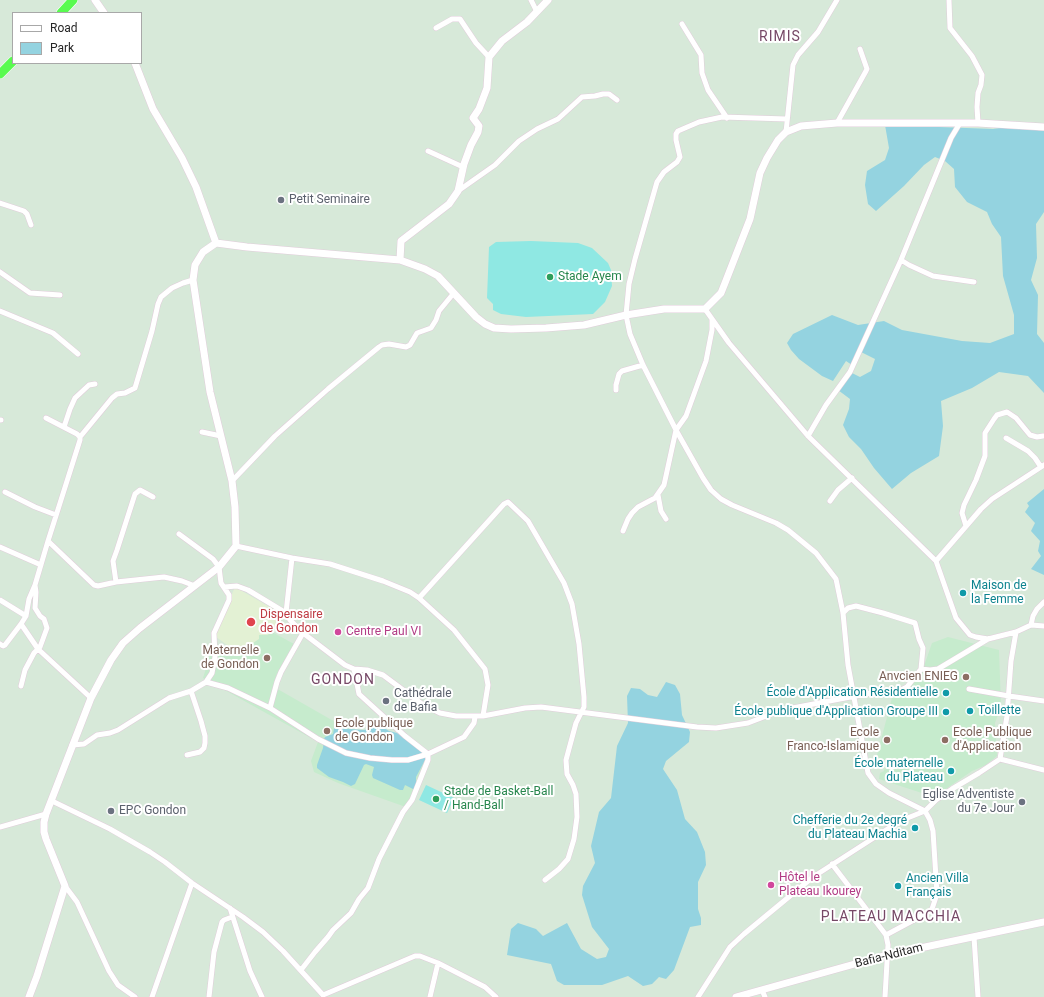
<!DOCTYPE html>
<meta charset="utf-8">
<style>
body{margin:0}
#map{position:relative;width:1044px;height:997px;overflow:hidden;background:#d7e9d9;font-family:Roboto,sans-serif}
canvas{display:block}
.legend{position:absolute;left:12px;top:12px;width:130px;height:52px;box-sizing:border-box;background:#fff;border:1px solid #a8a8a8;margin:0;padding:5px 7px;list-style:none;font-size:12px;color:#262626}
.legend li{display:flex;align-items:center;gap:8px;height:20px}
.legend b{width:20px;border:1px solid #a8a8a8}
</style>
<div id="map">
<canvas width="1044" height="997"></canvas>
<ul class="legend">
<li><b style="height:5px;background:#fff"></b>Road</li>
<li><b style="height:11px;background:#94d3e0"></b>Park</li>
</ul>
</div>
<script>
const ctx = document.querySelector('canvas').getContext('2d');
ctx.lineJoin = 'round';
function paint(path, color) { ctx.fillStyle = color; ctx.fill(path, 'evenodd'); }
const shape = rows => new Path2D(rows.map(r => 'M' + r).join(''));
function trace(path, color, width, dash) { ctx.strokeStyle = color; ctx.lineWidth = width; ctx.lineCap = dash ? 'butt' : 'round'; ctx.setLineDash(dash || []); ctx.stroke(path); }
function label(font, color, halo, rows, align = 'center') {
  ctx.font = font + ' Roboto,sans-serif'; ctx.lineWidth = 4; ctx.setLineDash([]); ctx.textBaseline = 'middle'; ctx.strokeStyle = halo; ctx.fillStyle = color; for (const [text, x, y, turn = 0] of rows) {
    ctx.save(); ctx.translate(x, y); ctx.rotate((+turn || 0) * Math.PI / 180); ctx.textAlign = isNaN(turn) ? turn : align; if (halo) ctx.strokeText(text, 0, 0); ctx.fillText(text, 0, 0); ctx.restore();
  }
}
paint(shape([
 [272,632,294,644,276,676,274,687,330,719,426,762,407,806,403,806,338,783,314,772,311,761,318,742,203,678,212,649,229,651,240,654,247,643,259,635,267,635],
 [948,637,999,650,1001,706,995,723,997,756,986,765,972,771,934,797,879,779,880,773,884,771,885,766,876,759,893,694,907,695,913,674,922,672,932,643]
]), '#c6ebcd');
paint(shape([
 [235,587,285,616,272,632,267,635,259,635,259,639,253,643,247,643,240,654,216,637,216,632]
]), '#e3f1d4');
paint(shape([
 [885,125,993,129,1013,126,1044,131,1044,212,1036,224,1037,258,1031,280,1038,295,1037,334,1044,343,1044,393,1028,376,999,372,972,388,941,401,943,426,939,456,911,473,892,489,874,468,861,449,849,437,843,425,849,409,850,399,838,390,850,372,860,377,871,371,875,359,861,352,852,365,846,361,833,381,822,376,799,359,791,350,787,343,793,334,832,315,858,325,884,321,902,330,962,341,990,343,1014,334,1014,315,1003,276,1001,237,992,224,987,212,967,202,955,187,954,169,945,161,935,157,924,165,904,186,876,211,868,204,865,185,867,171,885,160,889,148],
 [1044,489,1044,575,1031,569,1041,556,1038,551,1040,541,1031,531,1035,523,1025,512,1029,506,1027,503],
 [666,682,675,685,680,694,682,715,690,732,689,742,666,761,663,769,677,790,685,819,697,832,705,852,706,865,698,882,698,909,701,918,701,925,690,927,674,970,666,979,659,977,652,984,643,986,628,976,602,985,564,985,557,981,551,964,507,955,511,929,518,923,536,929,543,936,567,923,581,949,597,959,606,957,609,949,592,927,582,895,583,886,595,863,591,846,599,812,611,798,617,746,628,723,627,696,631,688,640,689,648,695,657,697],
 [376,726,381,726,389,731,397,733,426,751,425,760,416,777,416,789,413,789,405,785,403,790,400,790,373,778,372,775,374,767,366,764,364,765,355,784,351,786,343,782,329,777,317,768,317,765,323,748,324,739,325,737,333,734,334,728,364,730]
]), '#94d3e0');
paint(shape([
 [531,241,578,243,592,248,608,263,611,270,612,286,605,302,593,314,526,317,501,314,493,310,493,304,487,298,489,247,496,242],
 [426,785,454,798,447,813,419,800]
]), '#8fe8e3');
const street = shape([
 [531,0,537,12],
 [949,0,950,28,972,56,982,75,981,85,978,93,977,107,978,123],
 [682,24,701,55,702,73,708,90,727,118],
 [436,28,452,19,460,19,476,43,489,57],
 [787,119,722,117,699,122,678,131,676,134,676,140,680,157,677,162,664,172,657,182,635,259,629,284,626,315,630,334,643,365,676,430,703,478,711,490,721,499,732,505,776,523,788,530,816,553,836,579,843,613,848,665,868,773,876,784,889,793,925,811,930,820,933,831,937,894,932,909,927,913,886,935],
 [837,123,866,71,867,69,860,49],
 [786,132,793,65,798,55,818,32,837,0],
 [428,151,463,167],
 [458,191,495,165,519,141,537,129,558,119,582,97,595,96,603,94,609,94,617,100],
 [0,203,24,211,27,214,31,225],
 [901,260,909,265,933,276,974,282],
 [0,272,30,293,60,295],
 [705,309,729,343,808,436,936,561,956,618,970,635,976,637,988,639,1016,632,1031,625,1044,626],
 [0,311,53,333,78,354],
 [616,390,616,385,619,374,622,371,643,365],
 [46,418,77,434,80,437,80,440,48,541,35,585,29,599,26,616,21,624,38,649,91,698],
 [0,420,1,420],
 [64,427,70,409,75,398,89,385,95,384],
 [202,432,221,436],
 [808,436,826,405,850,372,901,260,951,138,960,123],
 [80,437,112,398,117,394,125,393,135,388,152,331,158,304,161,297,172,288,183,283,193,280],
 [1006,438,1028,451,1035,458,1041,467],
 [232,481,275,436,328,389,379,347,382,345,389,344,406,347,410,345,417,333,431,328,436,320,439,311,453,294],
 [5,492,35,507,56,515],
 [658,495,661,511,666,519],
 [830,501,838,490,852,478],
 [966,526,962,513,964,505,976,480,985,456,985,433,994,419,997,415,1007,412,1016,418,1030,435,1037,437,1043,436],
 [623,531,628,519,632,513,638,507,655,498,664,485,676,430,686,416,706,361,712,330,712,320],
 [179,534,213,559,219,567,221,583,229,595,229,600,214,633,215,657,212,673,206,682],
 [48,541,94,585,98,586,116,582,164,577,182,581,195,586],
 [236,546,292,558,286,613,290,620,303,633,345,665,354,669,367,670,383,675,422,704,440,713,456,716,483,716,525,708,541,707,697,727,716,728,748,723,782,710,882,691,901,690,907,687,921,669,923,648,919,639,915,623,883,613,856,606,848,608,843,613],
 [0,547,41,565],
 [292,558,330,564,383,581,410,592,419,598,454,630,485,669,488,685,483,716],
 [936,561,981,509,992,499,1044,465],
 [116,582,113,561,117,550,135,494,140,490,153,497],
 [224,587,237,586,248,590,286,613],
 [419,598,504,504,508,502,528,521,564,583,572,604,579,644,584,697,584,707,576,723,566,760,567,774,573,785,576,794,577,817,574,839,568,859,559,869,545,880],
 [0,600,26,616],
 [1031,625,1033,616,1037,609,1044,602],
 [0,644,3,646,5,645,21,624],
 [921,669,930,670,938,669,988,639],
 [21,686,25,670,34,653,40,647,47,628,44,619,40,616,35,608,36,592,35,585],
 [969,689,1009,696,1044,701],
 [270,708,277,682,281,672,303,633],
 [72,745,84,744,97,735,110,733,118,730,169,698,191,691,206,682,228,688,270,708,318,739,346,753,370,758,392,760,408,760,428,754,464,737,474,723,475,717],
 [187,755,200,752,204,748,205,743,205,736,201,721,191,691],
 [1000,759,1044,770],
 [52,801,110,829,150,852,165,862,192,883,243,917,263,932,283,951,323,995,415,956,420,956,438,963,485,987,496,997],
 [0,827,46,814],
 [832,864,886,935,888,945,885,997],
 [65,886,77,902,109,971,118,985,135,997],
 [230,908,250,971,262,997],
 [974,937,978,997],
 [301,970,315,952,328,937,333,930,351,913,359,899,368,888,379,859,403,812,412,800,428,760,428,754,405,736,359,694,354,669],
 [762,990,765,997],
 [152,997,192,883],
 [209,997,214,952,222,922,224,920,232,917],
 [430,997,438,963],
 [698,997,730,947,744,934,813,877,900,821,925,811,936,800,952,789,979,773,1000,759,1007,716,1011,661,1016,632]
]);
const secondary = shape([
 [95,0,104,13],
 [135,63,153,109,182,158,196,187,216,243],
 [400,260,401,241,449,204,458,191,464,164,471,145,478,132,479,126,473,118,479,109,487,88,489,57,502,41,527,22,548,0],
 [29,997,37,976,65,886,46,839,44,832,44,822,46,814,91,698,111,660,123,643,140,628,219,567,236,546,235,507,232,481,210,392,193,280,195,265,203,252,216,243,247,247,400,260,425,269,438,276,476,317,485,324,494,328,511,329,546,328,584,325,626,315,664,309,705,309,721,293,725,283,750,219,760,173,767,158,778,140,786,132,801,126,837,123,978,123,1044,127],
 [736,997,887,955,1044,922]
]);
const highway = shape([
 [61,13,73,0],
 [0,74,13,61]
]);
trace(street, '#e0cdda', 6);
trace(secondary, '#e0cdda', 8);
trace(highway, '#fff', 10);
trace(street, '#fff', 5);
trace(secondary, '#fff', 7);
trace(highway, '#59fb50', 9);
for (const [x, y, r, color] of [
 [281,200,4,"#6b7280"],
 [550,277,4,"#2e9e5b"],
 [963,593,4,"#0f9aa8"],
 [251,622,5,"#e0444e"],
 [338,632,4,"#d1479c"],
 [267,658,4,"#8d6e63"],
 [966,677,4,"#8d6e63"],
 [946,693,4,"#0f9aa8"],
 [386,701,4,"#6b7280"],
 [970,711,4,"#0f9aa8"],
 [946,712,4,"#0f9aa8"],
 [327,731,4,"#8d6e63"],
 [887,740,4,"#8d6e63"],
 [945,740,4,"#8d6e63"],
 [951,771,4,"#0f9aa8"],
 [436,799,4,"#2e9e5b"],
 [1022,802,4,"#6b7280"],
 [111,811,4,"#6b7280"],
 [915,828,4,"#0f9aa8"],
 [771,885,4,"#d1479c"],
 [898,886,4,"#0f9aa8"]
]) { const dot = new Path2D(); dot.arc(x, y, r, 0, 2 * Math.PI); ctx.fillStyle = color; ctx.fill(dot); trace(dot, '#fff', 1.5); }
label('12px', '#5b616d', '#fff', [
 ["Petit Seminaire",289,200],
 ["Cathédrale",394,694],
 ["de Bafia",394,708],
 ["Eglise Adventiste",1014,795,"right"],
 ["du 7e Jour",1014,809,"right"],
 ["EPC Gondon",119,811]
], 'left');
label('12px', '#27864d', '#fff', [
 ["Stade Ayem",558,277],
 ["Stade de Basket-Ball",444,792],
 ["/ Hand-Ball",444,806]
], 'left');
label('12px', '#0d838f', '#fff', [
 ["Maison de",971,586,"left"],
 ["la Femme",971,600,"left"],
 ["École d'Application Résidentielle",938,693],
 ["Toillette",978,711,"left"],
 ["École publique d'Application Groupe III",938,712],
 ["École maternelle",943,764],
 ["du Plateau",943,778],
 ["Chefferie du 2e degré",907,821],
 ["du Plateau Machia",907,835],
 ["Ancien Villa",906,879,"left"],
 ["Français",906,893,"left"]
], 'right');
label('12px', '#be3a42', '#fff', [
 ["Dispensaire",260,615],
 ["de Gondon",260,629]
], 'left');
label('12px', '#b23c85', '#fff', [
 ["Centre Paul VI",346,632],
 ["Hôtel le",779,878],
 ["Plateau Ikourey",779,892]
], 'left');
label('12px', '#785e54', '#fff', [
 ["Maternelle",259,651],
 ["de Gondon",259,665],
 ["Anvcien ENIEG",958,677],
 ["Ecole publique",335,724,"left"],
 ["de Gondon",335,738,"left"],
 ["Ecole",879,733],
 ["Franco-Islamique",879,747],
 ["Ecole Publique",953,733,"left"],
 ["d'Application",953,747,"left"]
], 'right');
label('12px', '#262626', '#fff', [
 ["Bafia-Nditam",889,956,-14]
]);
ctx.letterSpacing = '1px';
label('14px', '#764866', '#fff', [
 ["RIMIS",780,37],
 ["GONDON",343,680],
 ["PLATEAU MACCHIA",891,917]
]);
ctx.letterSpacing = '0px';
</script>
